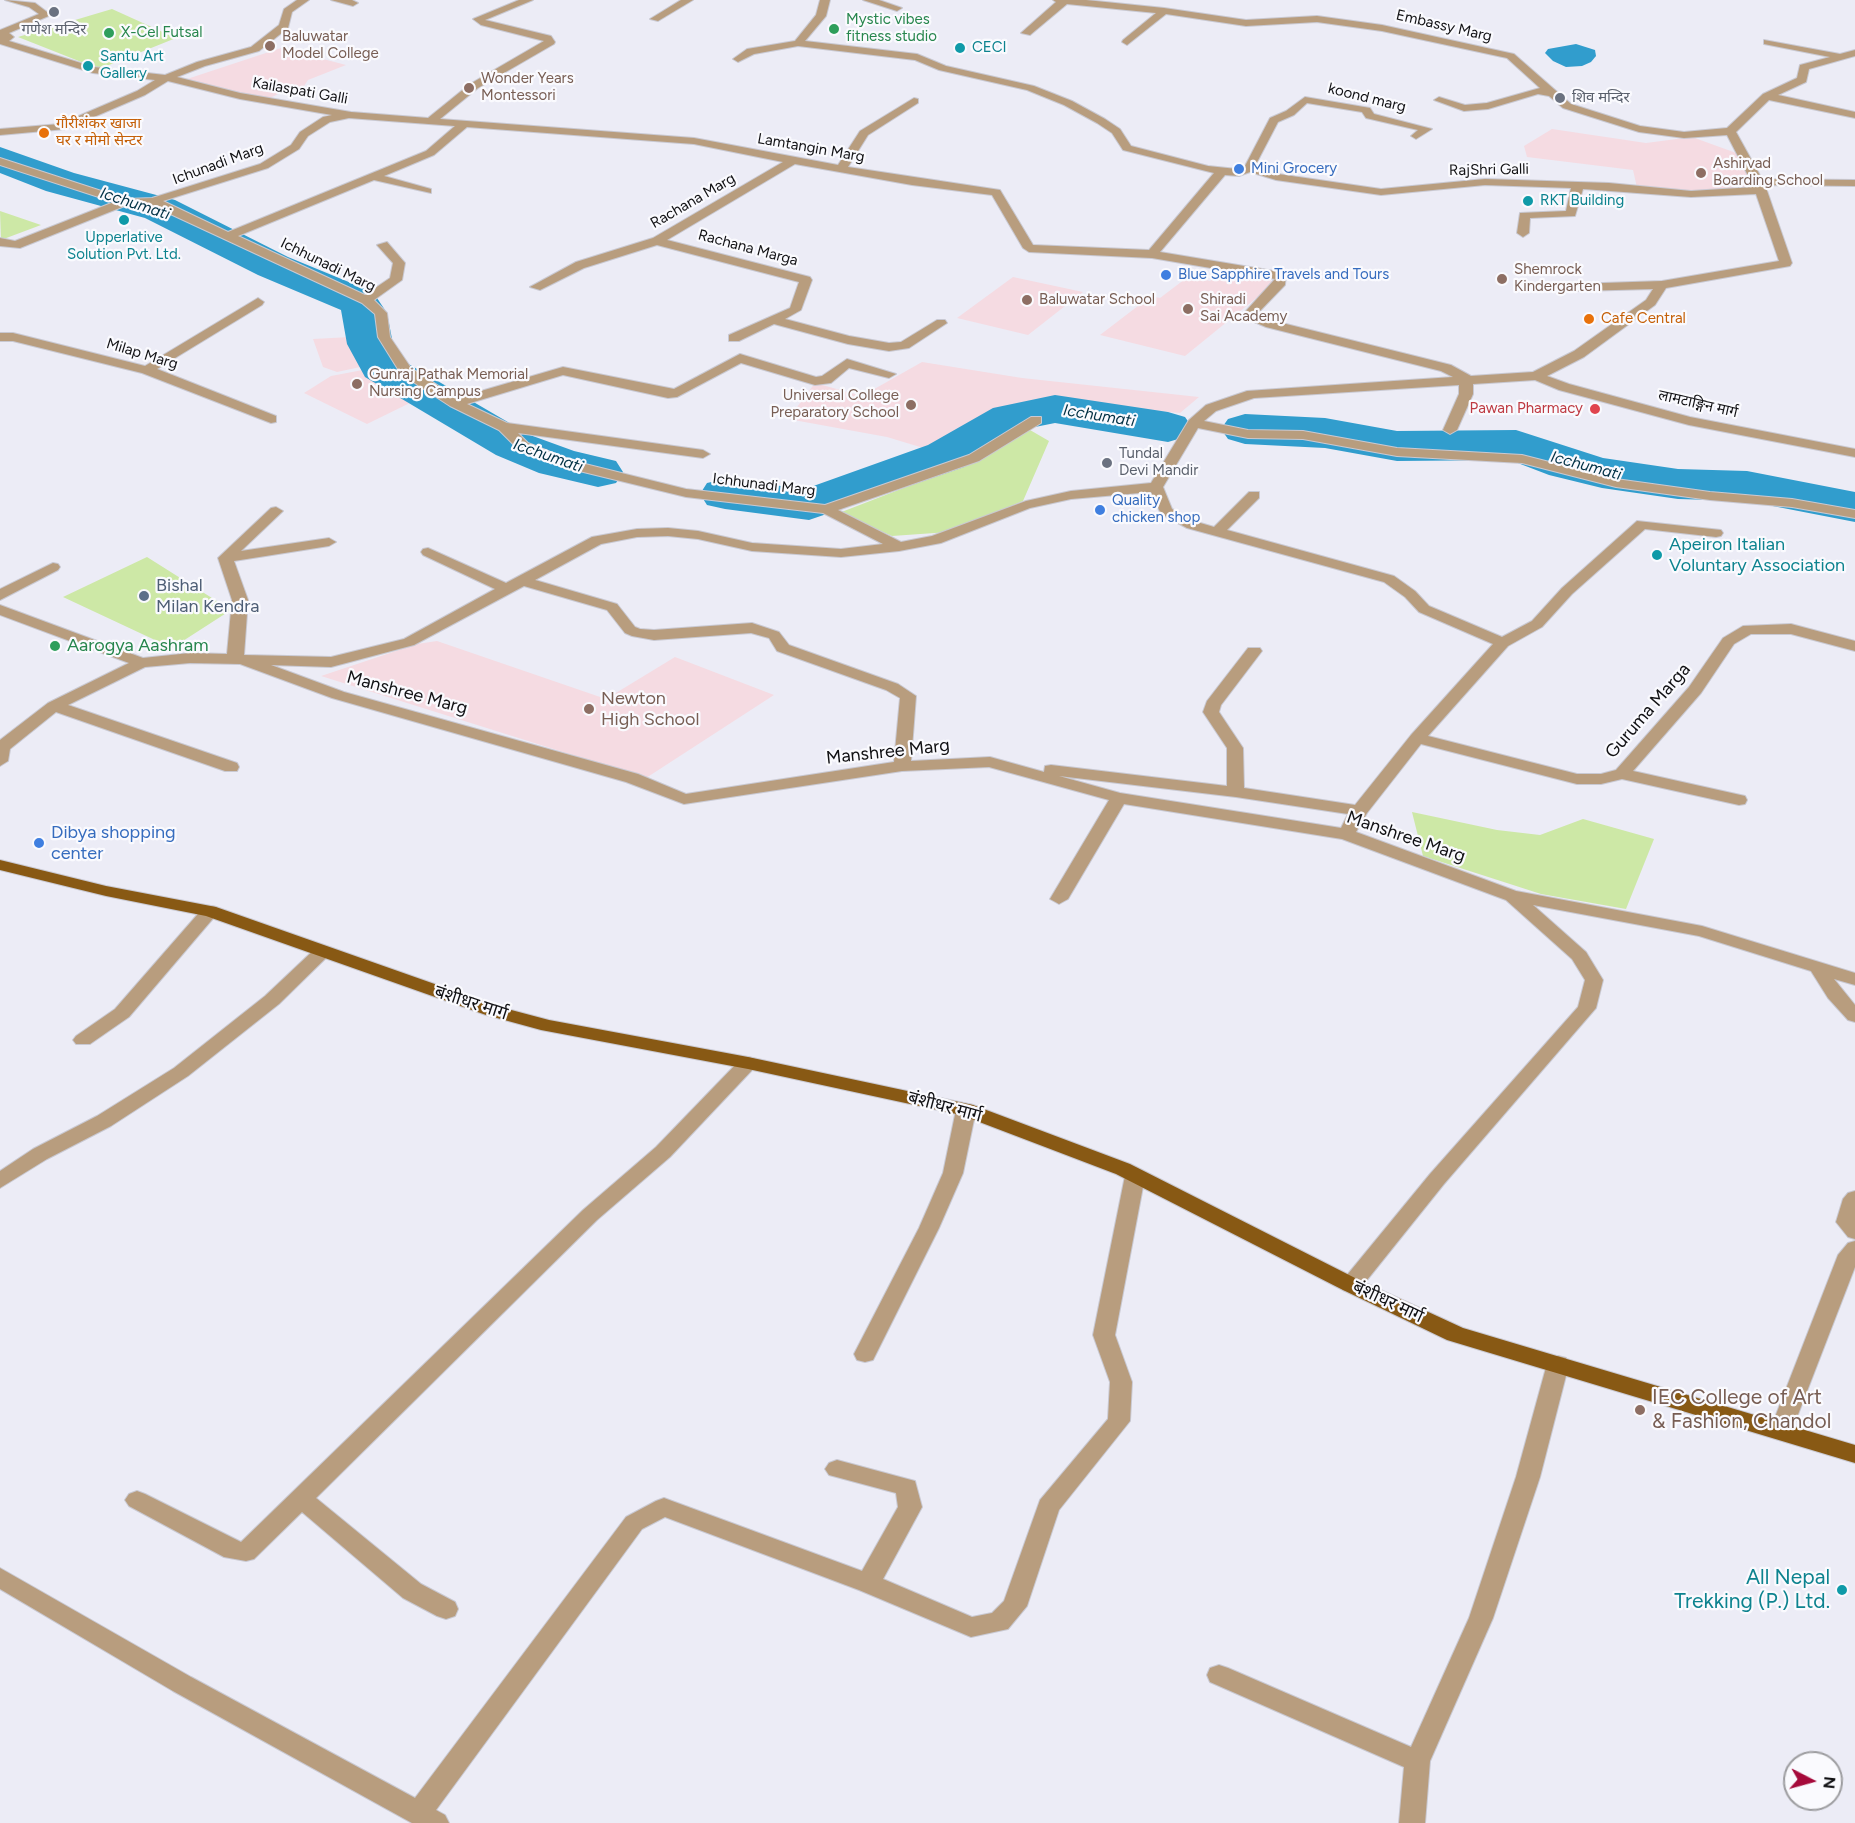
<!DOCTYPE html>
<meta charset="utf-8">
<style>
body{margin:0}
#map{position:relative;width:1855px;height:1823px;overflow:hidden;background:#ececf6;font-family:Figtree,sans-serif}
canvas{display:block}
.north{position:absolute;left:1783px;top:1751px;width:60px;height:60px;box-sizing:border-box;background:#fafafe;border:2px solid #9d9da0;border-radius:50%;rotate:96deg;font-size:16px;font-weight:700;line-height:24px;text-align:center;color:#111114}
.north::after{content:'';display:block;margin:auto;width:21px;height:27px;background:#a50a3b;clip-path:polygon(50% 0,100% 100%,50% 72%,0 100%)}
</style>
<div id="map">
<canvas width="1855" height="1823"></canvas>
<div class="north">N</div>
</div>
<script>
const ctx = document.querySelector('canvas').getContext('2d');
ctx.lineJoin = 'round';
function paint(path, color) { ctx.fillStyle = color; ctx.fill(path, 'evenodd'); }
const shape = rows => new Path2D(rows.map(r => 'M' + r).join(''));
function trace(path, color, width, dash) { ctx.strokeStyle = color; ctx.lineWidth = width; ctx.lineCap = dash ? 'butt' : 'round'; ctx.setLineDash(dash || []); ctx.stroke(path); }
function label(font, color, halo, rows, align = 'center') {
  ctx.font = font + ' Figtree,"Noto Sans Devanagari",sans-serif'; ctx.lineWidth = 4.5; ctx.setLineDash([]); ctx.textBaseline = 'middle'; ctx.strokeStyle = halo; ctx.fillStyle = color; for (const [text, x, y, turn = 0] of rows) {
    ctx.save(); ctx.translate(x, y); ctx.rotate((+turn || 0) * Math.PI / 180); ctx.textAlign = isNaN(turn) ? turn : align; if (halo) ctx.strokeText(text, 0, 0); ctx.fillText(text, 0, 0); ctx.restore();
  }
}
paint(shape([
 [281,48,346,65,308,80,304,86,291,92,284,91,268,99,181,81],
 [1552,129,1646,143,1692,137,1739,154,1753,187,1719,192,1638,192,1633,170,1527,157,1524,146],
 [1224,270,1276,282,1185,356,1100,335,1151,296,1160,298,1189,276,1210,281],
 [1013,277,1083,292,1028,335,957,318],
 [369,336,371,357,379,372,418,399,367,424,304,393,331,376,368,369,365,366,337,372,323,367,313,339],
 [922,362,1022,378,1199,397,1180,413,1060,402,1009,407,957,439,930,450,887,437,788,419,815,383,862,396],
 [437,641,606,699,675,657,774,695,646,778,321,676,417,644]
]), '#f5dbe2');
paint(shape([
 [112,9,176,38,99,69,18,37],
 [0,211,41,225,1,240],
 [1030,430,1049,441,1023,501,949,532,892,536,839,513,976,460],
 [147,557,231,610,172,648,63,597],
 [1412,812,1497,830,1540,835,1583,819,1654,839,1626,909,1541,894,1423,856]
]), '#cde8a6');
paint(shape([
 [1576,44,1595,50,1596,56,1591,62,1582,66,1566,67,1553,61,1545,53,1548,49]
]), '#319dcd');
paint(shape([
 [0,147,74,173,175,200,288,257,373,292,387,313,393,344,400,359,530,435,574,451,616,461,623,472,616,483,598,487,539,473,496,455,365,377,347,344,341,310,258,275,145,218,46,191,0,173,0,147],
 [1055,395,1168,412,1185,417,1192,427,1185,437,1168,442,1055,423,1025,429,964,467,809,520,725,509,707,505,700,494,707,483,725,479,805,489,928,445,993,408,1055,395],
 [1245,414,1325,418,1397,431,1516,430,1603,458,1678,469,1747,471,1855,492,1855,522,1747,501,1678,499,1602,488,1549,475,1510,460,1397,461,1325,448,1245,444,1228,439,1221,429,1228,419,1245,414]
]), '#319dcd');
const minor = shape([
 [5,0,35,3,51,15,9,33,14,37,9,41,94,67,165,75,197,62,251,47,279,25,284,9,297,0,309,0,292,12,288,28,259,51,205,66,177,77,240,93,351,112,428,118,470,84,544,41,481,25,473,19,519,0,533,0,485,20,551,36,555,42,554,44,478,88,440,119,694,138,838,165,860,131,914,98,918,99,918,103,868,135,848,167,1000,190,1033,245,1149,250,1214,173,1123,150,1112,133,1097,123,1064,105,1027,90,939,70,915,60,798,46,754,54,738,62,733,59,747,49,795,41,816,15,820,0,830,0,826,16,805,41,917,54,946,66,1034,86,1072,101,1105,119,1120,129,1131,146,1208,166,1237,169,1245,166,1270,118,1286,111,1305,97,1370,108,1374,114,1432,129,1416,139,1411,136,1418,130,1366,118,1362,112,1307,103,1294,115,1278,122,1255,166,1278,174,1381,189,1485,179,1609,183,1691,191,1754,187,1727,135,1684,138,1639,132,1563,108,1549,96,1538,94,1488,109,1464,111,1434,100,1439,97,1465,105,1487,103,1540,88,1507,58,1382,31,1317,22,1246,26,1166,14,1127,45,1122,42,1123,40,1156,13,1067,4,1030,35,1021,33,1056,2,1053,0,1086,0,1164,8,1246,20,1317,16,1382,25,1514,54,1571,104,1640,126,1684,132,1727,128,1763,94,1797,78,1800,65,1830,57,1764,44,1764,40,1840,54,1855,50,1855,56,1809,69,1806,82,1778,95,1855,112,1855,118,1769,100,1736,132,1762,179,1855,180,1855,186,1765,185,1792,263,1790,266,1666,288,1655,305,1584,357,1547,376,1569,384,1690,417,1855,449,1855,457,1689,425,1559,390,1535,380,1473,384,1473,394,1457,430,1450,434,1443,430,1459,394,1459,385,1254,398,1216,411,1204,421,1248,430,1303,431,1397,448,1522,455,1616,479,1710,492,1792,499,1855,510,1855,518,1792,507,1710,500,1616,487,1522,463,1397,456,1303,439,1248,438,1198,428,1163,487,1172,509,1197,522,1214,527,1249,492,1259,492,1259,498,1227,530,1394,576,1415,591,1429,606,1502,637,1532,621,1562,588,1637,521,1721,530,1723,533,1721,536,1716,537,1645,529,1572,594,1542,627,1508,646,1428,736,1577,774,1601,774,1616,770,1689,687,1723,638,1743,626,1791,624,1855,641,1855,651,1791,634,1751,634,1734,644,1701,693,1633,771,1745,796,1747,800,1745,804,1739,805,1622,779,1601,784,1577,784,1421,744,1367,813,1356,832,1516,891,1702,926,1855,973,1855,985,1834,979,1855,1005,1855,1022,1848,1020,1828,998,1811,971,1699,936,1533,905,1586,952,1603,980,1596,1008,1444,1184,1359,1290,1351,1292,1343,1290,1340,1285,1343,1280,1430,1174,1578,1007,1585,980,1572,959,1506,900,1342,839,1124,804,1068,899,1059,904,1050,899,1109,800,989,767,902,771,684,804,626,782,332,698,240,664,190,663,145,667,68,705,237,763,239,767,237,771,225,771,56,712,10,749,8,761,0,766,0,740,48,703,129,663,0,615,0,605,143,658,190,653,227,654,232,600,218,558,271,508,276,507,283,511,241,551,329,538,336,542,329,546,234,561,248,600,244,655,331,657,404,639,495,589,423,555,421,552,423,549,428,548,506,583,592,537,637,529,668,528,698,531,752,543,841,549,883,544,823,513,686,497,563,467,518,449,499,430,450,406,401,374,378,337,375,314,362,303,151,205,127,205,20,248,0,246,0,238,15,241,114,202,0,165,0,158,126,199,152,198,260,164,291,145,300,132,323,117,332,115,240,99,168,81,145,95,66,129,0,135,0,129,60,124,137,91,155,80,93,73,0,44,0,30,39,14,29,7,5,0],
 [349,118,455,126,426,151,228,232,163,201,268,168,299,149,308,136,330,122,349,118],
 [467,127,694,144,783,162,653,238,576,262,530,287,540,290,584,268,657,245,799,282,790,308,729,335,729,341,739,341,774,324,848,344,889,351,909,348,947,323,945,320,937,320,901,342,889,343,849,336,785,319,801,310,812,280,810,277,667,240,795,164,912,185,992,195,1023,248,1029,252,1152,258,1275,279,1245,312,1245,318,1266,327,1441,371,1453,377,1247,391,1206,405,1189,420,1151,483,1071,491,1026,501,932,536,901,542,838,510,979,461,1041,423,1041,417,1031,417,969,455,825,505,686,489,573,461,528,443,518,433,703,458,710,454,703,450,507,423,467,404,563,375,668,398,677,397,741,363,815,385,831,383,849,368,889,378,896,374,847,359,822,376,816,377,740,354,674,389,563,367,457,398,411,368,390,337,387,313,374,300,402,280,405,263,387,242,377,245,393,263,390,278,365,295,238,236,374,180,431,193,431,189,384,176,434,155,467,127],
 [1250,172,1276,180,1381,195,1485,185,1571,188,1566,211,1520,213,1517,233,1523,237,1529,233,1530,218,1575,216,1583,189,1691,197,1756,194,1779,261,1662,281,1574,284,1572,287,1578,291,1653,289,1646,300,1574,351,1533,372,1471,376,1451,365,1274,321,1257,314,1285,285,1286,273,1160,252,1225,175,1239,176,1250,172],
 [1151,492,1161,514,1187,528,1384,582,1405,597,1419,612,1493,644,1411,735,1355,805,1244,788,1243,748,1219,712,1221,705,1262,651,1260,648,1248,648,1207,701,1203,712,1227,748,1227,786,1051,765,1045,766,1044,772,990,757,911,761,916,696,898,684,789,645,779,632,752,623,654,630,640,629,635,627,617,604,535,580,601,544,637,537,668,536,698,539,752,551,841,557,899,551,941,543,1030,508,1071,499,1151,492],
 [524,586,607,610,625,633,632,636,654,640,751,633,769,638,777,651,886,690,900,698,894,762,686,794,638,774,344,692,271,665,331,667,414,645,524,586],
 [1059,776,1236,797,1348,814,1341,828,1120,793,1059,776],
 [331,0,352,0,358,3,353,6,331,0],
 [681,0,693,0,658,21,650,19,681,0],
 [863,0,879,0,902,8,897,11,863,0],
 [258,298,264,302,262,305,157,369,276,416,276,422,271,423,142,373,13,341,0,341,0,333,13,333,145,366,258,298],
 [53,563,58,564,60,567,58,570,0,600,0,589,53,563],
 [210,906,216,907,219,911,216,915,129,1017,90,1044,76,1044,73,1040,76,1036,115,1009,204,907,210,906],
 [323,945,332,951,329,955,279,1004,188,1076,111,1126,47,1159,0,1188,0,1171,33,1149,97,1116,174,1068,265,996,317,947,323,945],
 [748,1057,755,1059,758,1063,755,1067,670,1157,597,1220,316,1498,421,1584,455,1602,458,1609,455,1616,446,1619,437,1616,403,1598,302,1512,254,1559,246,1561,224,1557,129,1506,125,1500,129,1494,137,1491,145,1494,241,1542,583,1210,656,1147,741,1059,748,1057],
 [966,1104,973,1105,976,1110,963,1173,939,1228,873,1360,865,1362,857,1360,854,1354,919,1228,943,1173,956,1110,959,1105,966,1104],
 [1135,1169,1142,1171,1145,1176,1115,1335,1132,1382,1130,1421,1059,1510,1027,1606,1008,1629,971,1637,859,1590,665,1517,642,1529,436,1810,445,1815,449,1823,412,1823,173,1691,0,1589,0,1568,191,1677,415,1798,626,1517,656,1501,664,1498,672,1501,862,1571,898,1507,896,1493,829,1475,825,1469,829,1463,837,1460,915,1481,922,1507,883,1579,972,1617,992,1613,1004,1601,1040,1500,1108,1419,1110,1382,1093,1335,1125,1176,1128,1171,1135,1169],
 [1855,1191,1855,1239,1848,1237,1836,1222,1843,1199,1848,1193,1855,1191],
 [1855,1241,1855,1267,1792,1430,1789,1436,1781,1438,1773,1436,1770,1430,1838,1255,1848,1243,1855,1241],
 [1558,1356,1566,1358,1569,1364,1540,1477,1493,1618,1430,1761,1425,1823,1399,1823,1404,1767,1210,1682,1207,1675,1210,1668,1219,1665,1228,1668,1411,1747,1469,1618,1516,1477,1547,1364,1550,1358,1558,1356]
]);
const major = shape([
 [0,860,106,886,216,907,500,1007,549,1020,748,1057,973,1105,1130,1164,1359,1280,1463,1328,1855,1445,1855,1463,1447,1340,1343,1290,1116,1174,961,1115,748,1069,541,1030,486,1015,206,916,106,896,0,870,0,860]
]);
trace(minor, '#c9c9d2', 2);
trace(major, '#c9c9d2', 2);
paint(minor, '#b89d7e');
paint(major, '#885914');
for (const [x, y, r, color] of [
 [54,12,6,"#6b7280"],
 [834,29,6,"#2e9e5b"],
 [109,33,6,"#2e9e5b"],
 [270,46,6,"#8d6e63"],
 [960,48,6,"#0f9aa8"],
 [88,66,6,"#0f9aa8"],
 [469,88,6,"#8d6e63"],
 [1560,98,6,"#6b7280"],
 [44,133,6,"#e8710a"],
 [1239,169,6,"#3f7fe0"],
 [1701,173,6,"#8d6e63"],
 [1528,201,6,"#0f9aa8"],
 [124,220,6,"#0f9aa8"],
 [1166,275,6,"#3f7fe0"],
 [1502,279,6,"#8d6e63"],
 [1027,300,6,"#8d6e63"],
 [1188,309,6,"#8d6e63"],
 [1589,319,6,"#e8710a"],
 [357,384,6,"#8d6e63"],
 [911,405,6,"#8d6e63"],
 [1595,409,6,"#e0444e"],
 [1107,463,6,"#6b7280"],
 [1100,510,6,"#3f7fe0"],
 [1657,555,6,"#0f9aa8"],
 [144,596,6,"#5c6f8a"],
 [55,646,6,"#2e9e5b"],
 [589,709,6,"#8d6e63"],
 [39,843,6,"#3f7fe0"],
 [1640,1410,6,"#8d6e63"],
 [1842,1590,6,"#0f9aa8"]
]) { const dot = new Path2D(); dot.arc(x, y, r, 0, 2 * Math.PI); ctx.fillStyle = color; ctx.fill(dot); trace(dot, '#fafafe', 2); }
label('15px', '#27864d', '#fafafe', [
 ["Mystic vibes",846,20],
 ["fitness studio",846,37],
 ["X-Cel Futsal",121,33]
], 'left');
label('15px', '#111114', '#fafafe', [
 ["Embassy Marg",1444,26,13],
 ["Kailaspati Galli",300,91,10],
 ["koond marg",1367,98,14],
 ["Lamtangin Marg",811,148,10],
 ["Ichunadi Marg",218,164,-20],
 ["RajShri Galli",1489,170,-1],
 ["Rachana Marg",693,201,-30],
 ["Rachana Marga",748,248,15],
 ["Ichhunadi Marg",328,265,26],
 ["Milap Marg",142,354,17],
 ["लामटाङ्गिन मार्ग",1698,404,13],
 ["Ichhunadi Marg",764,485,7]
]);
label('15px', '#5b616d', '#fafafe', [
 ["गणेश मन्दिर",54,30,"center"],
 ["शिव मन्दिर",1572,98],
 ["Tundal",1119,454],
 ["Devi Mandir",1119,471]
], 'left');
label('15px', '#785e54', '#fafafe', [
 ["Baluwatar",282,37],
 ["Model College",282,54],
 ["Wonder Years",481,79],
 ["Montessori",481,96],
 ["Ashirvad",1713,164],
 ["Boarding School",1713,181],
 ["Shemrock",1514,270],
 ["Kindergarten",1514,287],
 ["Baluwatar School",1039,300],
 ["Shiradi",1200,300],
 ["Sai Academy",1200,317],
 ["Gunraj Pathak Memorial",369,375],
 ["Nursing Campus",369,392],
 ["Universal College",899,396,"right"],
 ["Preparatory School",899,413,"right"]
], 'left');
label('15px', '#0d838f', '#fafafe', [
 ["CECI",972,48],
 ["Santu Art",100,57],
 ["Gallery",100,74],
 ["RKT Building",1540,201],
 ["Upperlative",124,238,"center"],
 ["Solution Pvt. Ltd.",124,255,"center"]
], 'left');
label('15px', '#c56008', '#fafafe', [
 ["गौरीशंकर खाजा",56,124],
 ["घर र मोमो सेन्टर",56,141],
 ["Cafe Central",1601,319]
], 'left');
label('15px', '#366cbe', '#fafafe', [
 ["Mini Grocery",1251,169],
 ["Blue Sapphire Travels and Tours",1178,275],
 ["Quality",1112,501],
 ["chicken shop",1112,518]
], 'left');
label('15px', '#be3a42', '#fafafe', [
 ["Pawan Pharmacy",1583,409]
], 'right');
label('italic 16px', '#003044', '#fafafe', [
 ["Icchumati",135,204,18],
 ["Icchumati",1099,416,9],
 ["Icchumati",548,456,19],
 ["Icchumati",1586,466,15]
]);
label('18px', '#0d838f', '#fafafe', [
 ["Apeiron Italian",1669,545],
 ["Voluntary Association",1669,566]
], 'left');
label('18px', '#4e5e75', '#fafafe', [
 ["Bishal",156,586],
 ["Milan Kendra",156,607]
], 'left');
label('18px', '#27864d', '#fafafe', [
 ["Aarogya Aashram",67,646]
], 'left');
label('18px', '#111114', '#fafafe', [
 ["Manshree Marg",407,693,15],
 ["Guruma Marga",1648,711,-49],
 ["Manshree Marg",888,752,-6],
 ["Manshree Marg",1406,837,19],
 ["बंशीधर मार्ग",471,1003,18],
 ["बंशीधर मार्ग",945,1107,15],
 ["बंशीधर मार्ग",1388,1302,25]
]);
label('18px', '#785e54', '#fafafe', [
 ["Newton",601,699],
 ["High School",601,720]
], 'left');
label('18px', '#366cbe', '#fafafe', [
 ["Dibya shopping",51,833],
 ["center",51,854]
], 'left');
label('21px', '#785e54', '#fafafe', [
 ["IEC College of Art",1652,1398],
 ["& Fashion, Chandol",1652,1422]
], 'left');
label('21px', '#0d838f', '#fafafe', [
 ["All Nepal",1830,1578],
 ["Trekking (P.) Ltd.",1830,1602]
], 'right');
</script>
